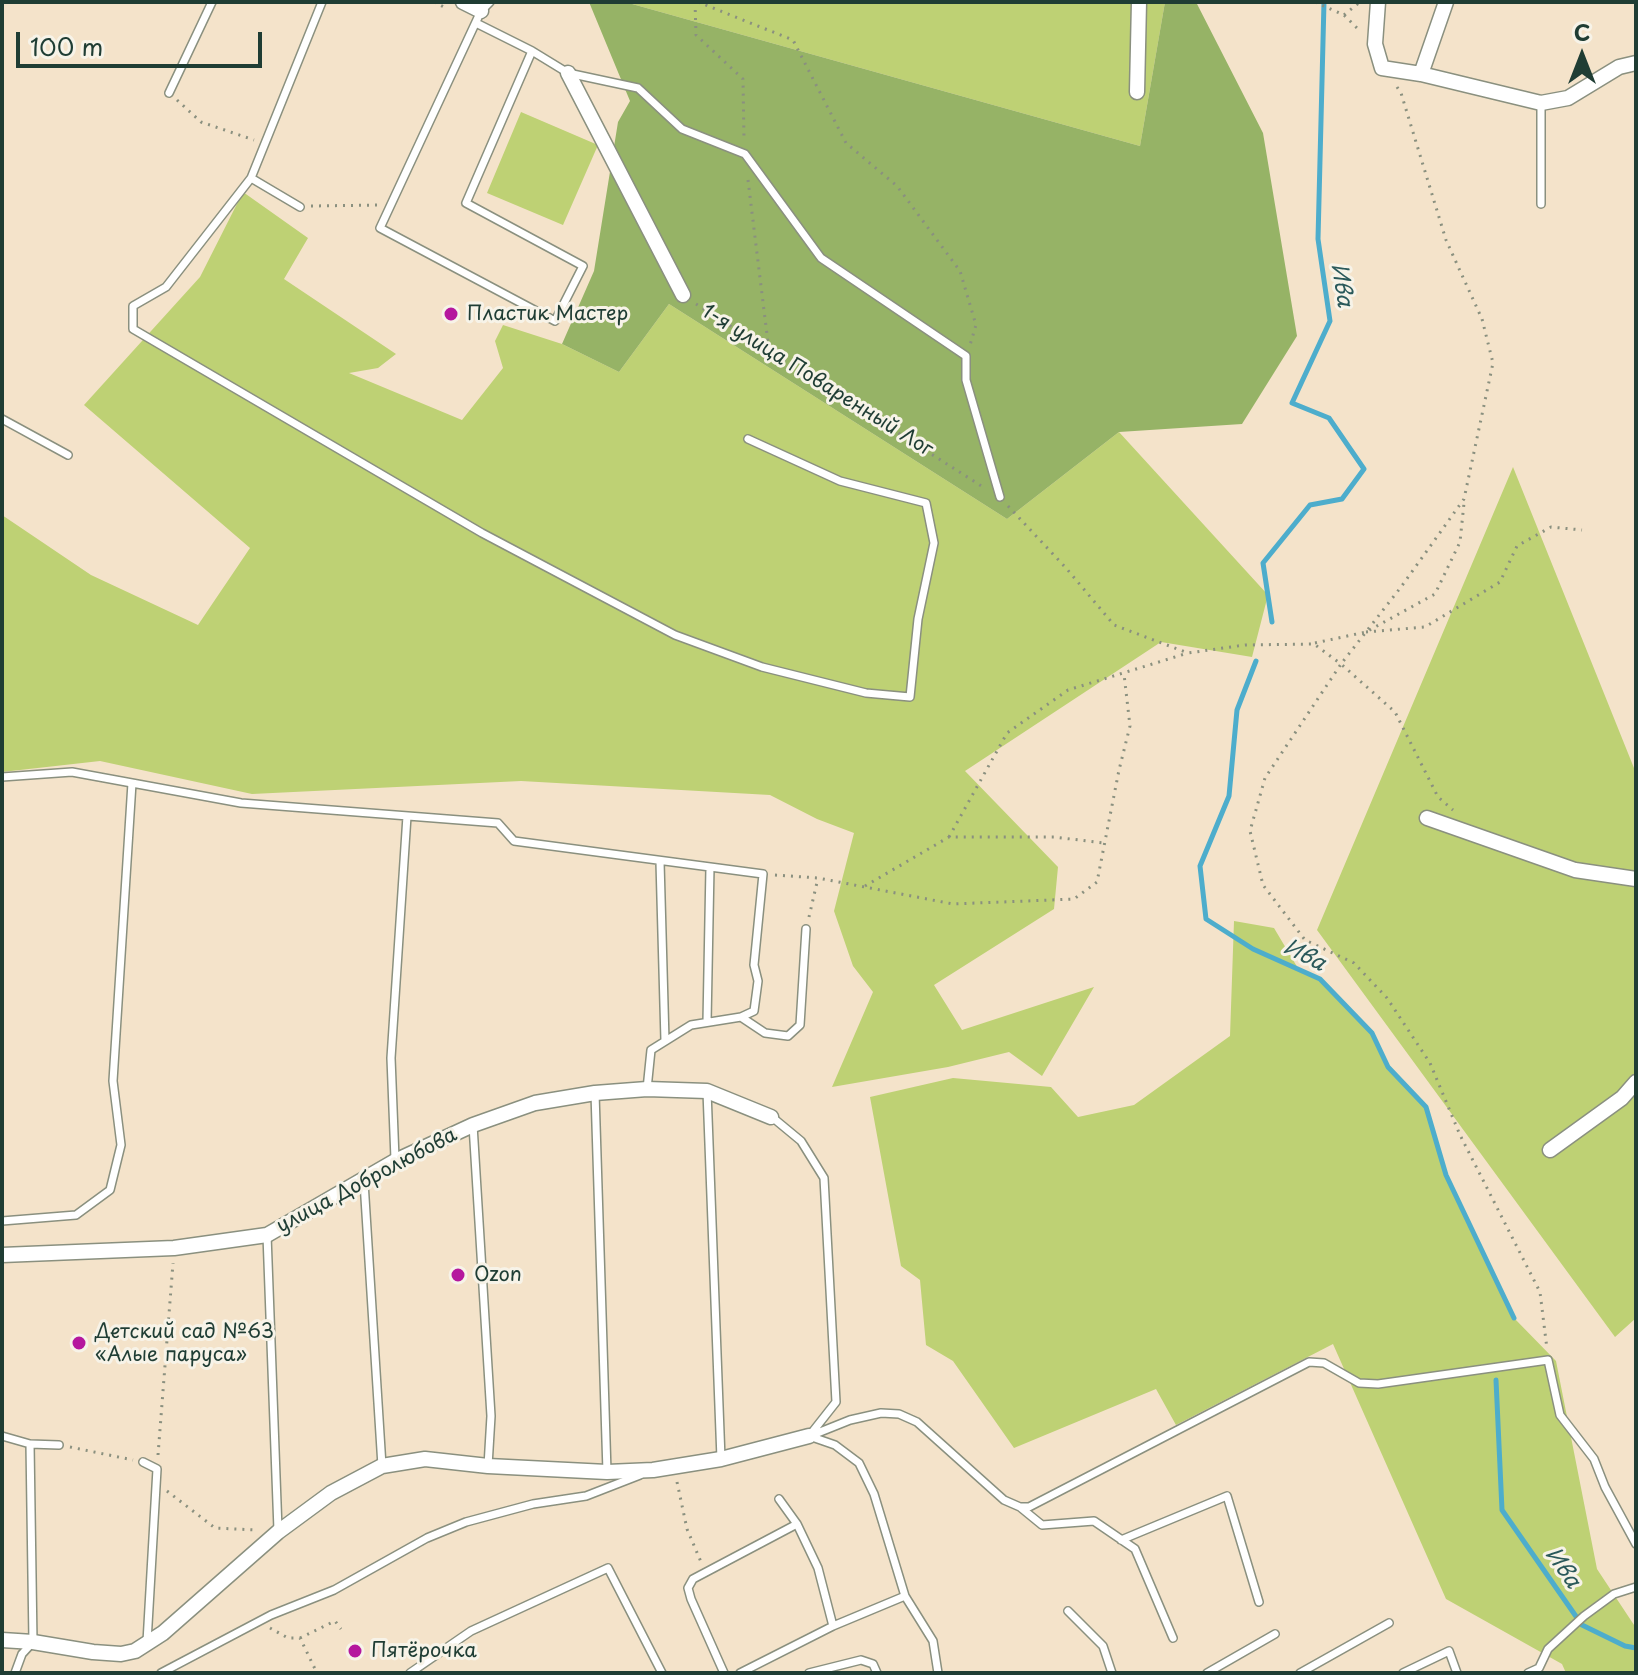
<!DOCTYPE html>
<meta charset="utf-8">
<style>
body{margin:0}
#map{position:relative;width:1638px;height:1675px;overflow:hidden;background:#f4e3ca;font-family:"Playpen Sans",sans-serif}
canvas{display:block}
.frame{position:absolute;inset:0;border:4px solid #1f3d34;pointer-events:none}
.north{position:absolute;left:1542px;top:16px;width:80px;height:80px;-webkit-text-stroke:6px #f7f3e8;paint-order:stroke;rotate:0deg;font-size:22px;font-weight:700;line-height:32px;text-align:center;color:#1f3d34}
.north::after{content:'';display:block;margin:auto;width:28px;height:36px;background:#1f3d34;clip-path:polygon(50% 0,100% 100%,50% 72%,0 100%)}
.scale{position:absolute;left:16px;top:32px;width:246px;height:36px;box-sizing:border-box;border:4px solid #1f3d34;border-top:0;padding-left:10px;font-size:24px;line-height:28px;white-space:nowrap;color:#1f3d34;-webkit-text-stroke:6px #f7f3e8;paint-order:stroke}
</style>
<div id="map">
<canvas width="1638" height="1675"></canvas>
<div class="frame"></div>
<div class="north">С</div>
<div class="scale">100 m</div>
</div>
<script>
const ctx = document.querySelector('canvas').getContext('2d');
ctx.lineJoin = 'round';
function paint(path, color) { ctx.fillStyle = color; ctx.fill(path, 'evenodd'); }
const shape = rows => new Path2D(rows.map(r => 'M' + r).join(''));
function trace(path, color, width, dash) { ctx.strokeStyle = color; ctx.lineWidth = width; ctx.lineCap = dash ? 'butt' : 'round'; ctx.setLineDash(dash || []); ctx.stroke(path); }
function label(font, color, halo, rows, align = 'center') {
  ctx.font = font + ' "Playpen Sans",sans-serif'; ctx.lineWidth = 6; ctx.setLineDash([]); ctx.textBaseline = 'middle'; ctx.strokeStyle = halo; ctx.fillStyle = color; for (const [text, x, y, turn = 0] of rows) {
    ctx.save(); ctx.translate(x, y); ctx.rotate((+turn || 0) * Math.PI / 180); ctx.textAlign = isNaN(turn) ? turn : align; if (halo) ctx.strokeText(text, 0, 0); ctx.fillText(text, 0, 0); ctx.restore();
  }
}
paint(shape([
 [625,2,1165,2,1140,146],
 [521,112,598,145,563,225,487,193],
 [243,192,308,238,284,279,396,354,378,368,349,373,462,420,503,368,495,341,503,325,562,344,619,372,669,304,1007,519,1119,432,1268,595,1252,657,1161,642,965,771,1058,867,1054,909,934,985,962,1030,1094,987,1042,1076,1009,1052,948,1067,832,1087,873,992,853,966,834,911,854,833,817,819,770,795,521,781,252,794,100,761,2,772,2,515,91,575,198,625,250,548,84,405,200,277],
 [1513,467,1636,773,1636,1318,1615,1337,1317,930],
 [1234,921,1274,928,1299,970,1320,979,1372,1033,1388,1067,1426,1107,1446,1175,1514,1318,1556,1361,1597,1569,1636,1628,1636,1673,1566,1673,1562,1664,1446,1599,1333,1344,1176,1425,1156,1389,1014,1448,953,1361,926,1345,920,1280,901,1266,870,1097,953,1078,1051,1087,1078,1117,1134,1105,1230,1036]
]), '#bed174');
paint(shape([
 [589,2,625,2,1140,146,1165,2,1196,2,1263,133,1297,336,1242,424,1119,432,1007,519,669,304,619,372,562,344,594,271,618,122,630,101]
]), '#96b366');
trace(shape([
 [1272,622,1263,563,1310,505,1342,499,1364,469,1329,418,1292,403,1330,321,1318,239,1324,2],
 [1256,661,1237,710,1229,796,1200,866,1206,919,1253,949,1320,979,1372,1033,1388,1067,1426,1107,1446,1175,1514,1318],
 [1496,1380,1502,1510,1582,1625,1625,1646,1636,1648]
]), '#4dadcc', 5);
const service = shape([
 [476,23,532,51,466,203,583,266,555,321,380,228,481,11,490,2],
 [532,51,568,73,638,88,682,129,745,154,821,258,966,356,966,380,1000,497],
 [169,93,212,2],
 [251,178,166,287,133,306,133,329,482,533,675,635,762,667,866,693,910,697,918,619,934,543,926,503,840,481,748,439],
 [1541,204,1541,103],
 [300,207,251,178,322,2],
 [2,419,68,455],
 [2,777,72,772,241,803,498,823,514,841,763,874,754,965,758,981,754,1011,741,1017,691,1025,651,1050,647,1089],
 [660,862,665,1041],
 [741,1017,765,1033,788,1036,800,1025,806,929],
 [707,1022,710,867],
 [707,1091,721,1459],
 [595,1093,607,1472],
 [772,1117,801,1141,824,1178,836,1402,810,1435],
 [473,1125,491,1416,488,1466],
 [395,1159,391,1058,407,816],
 [364,1182,382,1466],
 [2,1221,76,1215,110,1190,121,1145,113,1081,132,783],
 [267,1235,278,1530],
 [2,1436,30,1444,33,1642,22,1654,15,1673],
 [809,1436,835,1445,859,1463,874,1494,905,1596],
 [810,1436,850,1420,881,1413,899,1414,917,1422,1004,1500,1020,1507,1029,1507,1309,1362,1324,1363,1359,1383,1378,1384,1548,1360,1560,1415,1594,1459,1605,1487,1636,1544],
 [30,1444,59,1445],
 [143,1462,157,1469,147,1642],
 [779,1499,797,1524],
 [1020,1507,1042,1525,1094,1521,1135,1549,1173,1638],
 [1121,1540,1227,1496,1259,1602],
 [1068,1611,1103,1646,1112,1673],
 [161,1673,271,1615,334,1590,427,1538,466,1522,533,1504,586,1496,640,1475],
 [410,1673,471,1631,608,1568,662,1673],
 [724,1673,691,1599,688,1588,693,1579,797,1524,818,1568,833,1626],
 [740,1673,833,1626,905,1596,933,1641,938,1673],
 [809,1673,861,1660,873,1664,877,1673],
 [1207,1673,1275,1634],
 [1300,1673,1389,1623],
 [1403,1673,1449,1651,1457,1673],
 [1528,1673,1539,1668,1548,1649,1584,1616,1614,1594,1636,1587]
]);
const minor = shape([
 [463,2,481,11],
 [1378,2,1375,44,1382,68,1421,74,1541,103,1568,98,1619,67,1636,63],
 [568,73,683,295],
 [1421,74,1446,2],
 [1137,92,1139,2],
 [1427,818,1575,870,1636,879],
 [1550,1150,1622,1098,1636,1082],
 [2,1255,174,1248,267,1235,395,1161,473,1125,535,1103,595,1093,647,1089,707,1091,771,1117],
 [2,1640,33,1642,93,1652,121,1654,135,1651,163,1633,278,1532,331,1493,382,1466,425,1459,488,1466,607,1472,653,1470,721,1459,809,1436]
]);
trace(service, '#8a907f', 10);
trace(minor, '#8a907f', 17);
trace(shape([
 [434,2,448,9],
 [695,2,696,35,743,79,744,140],
 [698,2,793,40,846,143,897,186,960,271,976,325,970,345],
 [1315,2,1344,15,1361,32],
 [1344,15,1360,2],
 [1397,87,1401,93,1446,240,1482,319,1493,363,1464,499,1401,587,1341,664,1395,712,1438,797,1453,810],
 [177,100,201,122,254,140],
 [748,180,769,351],
 [311,206,379,205],
 [696,304,983,487],
 [1008,506,1066,568,1114,625,1188,653,1245,645,1314,644,1341,664,1265,778,1250,831,1263,885,1305,940,1354,963,1387,998,1430,1063,1460,1135,1540,1292,1547,1349],
 [1366,632,1425,627,1500,582,1517,546,1551,527,1582,530],
 [1315,643,1366,632,1435,594,1460,542,1464,503],
 [949,837,1007,733,1068,690,1188,653],
 [775,875,818,878,953,904,1074,899,1097,882,1119,770,1130,726,1124,674],
 [865,886,949,837,1054,837,1104,843],
 [809,917,818,878],
 [70,1447,133,1460],
 [158,1455,173,1263],
 [677,1482,687,1529,701,1562],
 [167,1491,215,1528,255,1530],
 [270,1628,288,1638,300,1638,317,1673],
 [300,1638,335,1621,341,1629]
]), '#8a907f', 3, [2, 6]);
trace(service, '#fff', 7);
trace(minor, '#fff', 14);
for (const [x, y, r, color] of [
 [451,314,8,"#b5179e"],
 [458,1275,8,"#b5179e"],
 [79,1343,8,"#b5179e"],
 [355,1651,8,"#b5179e"]
]) { const dot = new Path2D(); dot.arc(x, y, r, 0, 2 * Math.PI); ctx.fillStyle = color; ctx.fill(dot); trace(dot, '#f7f3e8', 3); }
label('20px', '#1f3d34', '#f7f3e8', [
 ["Пластик Мастер",467,314],
 ["Ozon",474,1275],
 ["Детский сад №63",95,1332],
 ["«Алые паруса»",95,1355],
 ["Пятёрочка",371,1651]
], 'left');
label('20px', '#1f3d34', '#f7f3e8', [
 ["1-я улица Поваренный Лог",817,381,32],
 ["улица Добролюбова",367,1181,-28]
]);
label('italic 22px', '#2a595a', '#f7f3e8', [
 ["Ива",1341,285,81],
 ["Ива",1304,956,27],
 ["Ива",1562,1568,55]
]);
</script>
